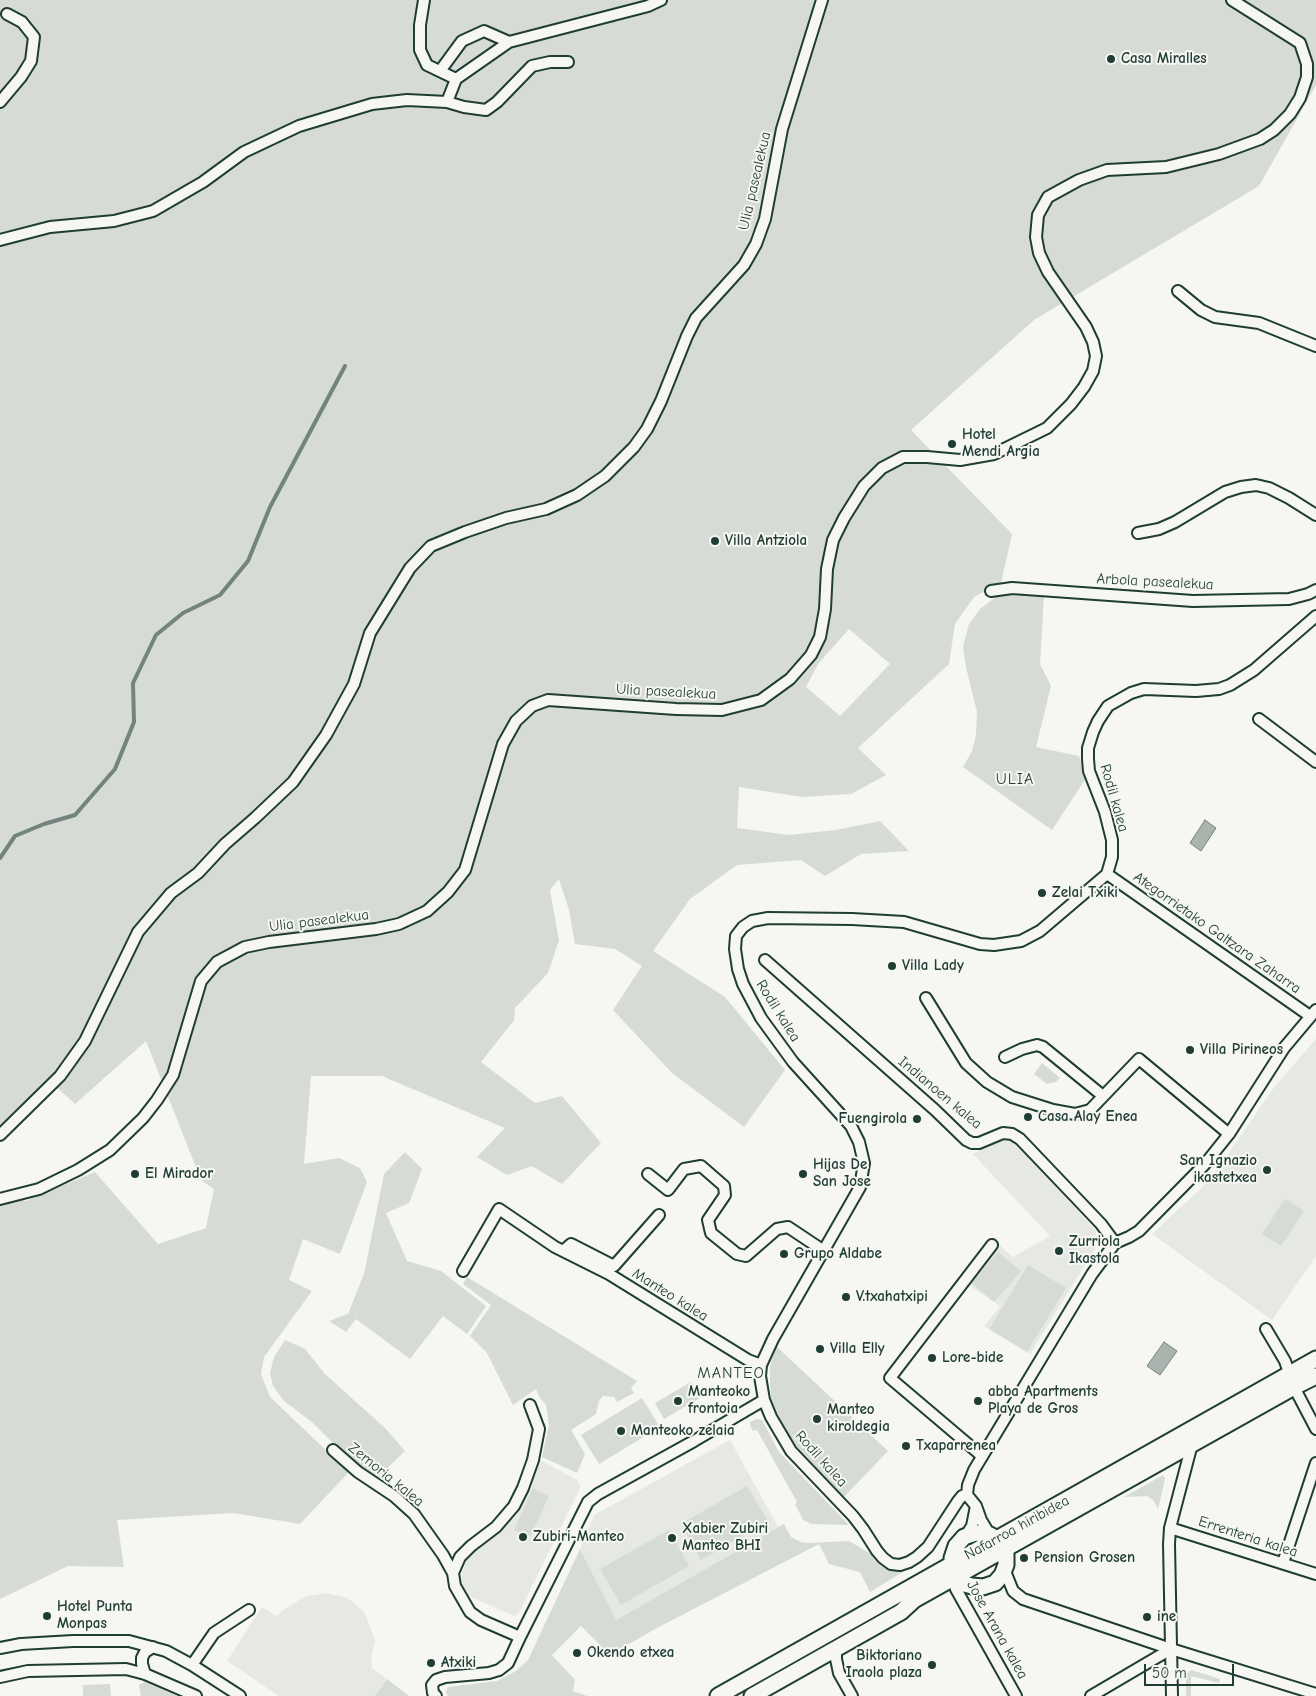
<!DOCTYPE html>
<style>
body{margin:0}
#map{position:relative;width:1316px;height:1696px;overflow:hidden;background:#f6f6f2;font-family:"Comic Neue",sans-serif}
canvas{display:block}
.scale{position:absolute;left:1144px;top:1664px;width:90px;height:22px;box-sizing:border-box;border:2px solid #1f3d34;border-top:0;padding-left:6px;font-size:15px;line-height:18px;white-space:nowrap;color:#1f3d34;-webkit-text-stroke:4px #f6f6f2;paint-order:stroke}
</style>
<div id="map">
<canvas width="1316" height="1696"></canvas>
<div class="scale">50 m</div>
</div>
<script>
const ctx = document.querySelector('canvas').getContext('2d');
ctx.lineJoin = 'round';
function paint(path, color) { ctx.fillStyle = color; ctx.fill(path, 'evenodd'); }
const shape = rows => new Path2D(rows.map(r => 'M' + r).join(''));
function trace(path, color, width, dash) { ctx.strokeStyle = color; ctx.lineWidth = width; ctx.lineCap = dash ? 'butt' : 'round'; ctx.setLineDash(dash || []); ctx.stroke(path); }
function label(font, color, halo, rows, align = 'center') {
  ctx.font = font + ' "Comic Neue",sans-serif'; ctx.lineWidth = 4; ctx.setLineDash([]); ctx.textBaseline = 'middle'; ctx.strokeStyle = halo; ctx.fillStyle = color; for (const [text, x, y, turn = 0] of rows) {
    ctx.save(); ctx.translate(x, y); ctx.rotate((+turn || 0) * Math.PI / 180); ctx.textAlign = isNaN(turn) ? turn : align; if (halo) ctx.strokeText(text, 0, 0); ctx.fillText(text, 0, 0); ctx.restore();
  }
}
paint(shape([
 [1316,1039,1316,1256,1272,1320,1152,1234,1210,1180,1275,1086],
 [1003,1139,1013,1141,1096,1231,1098,1244,1030,1354,984,1326,1000,1306,966,1283,998,1244,1013,1257,1050,1236,973,1154],
 [730,1440,778,1527,616,1620,580,1549,594,1515],
 [538,1459,577,1480,581,1486,519,1613,514,1616,467,1595,462,1585,462,1574,466,1561,475,1550,505,1524,516,1517,532,1486],
 [326,1593,348,1598,364,1612,375,1639,371,1658,372,1668,387,1679,375,1696,279,1696,227,1661,262,1607,277,1616,285,1609,304,1597]
]), '#e6e8e4');
paint(shape([
 [0,0,1316,0,1316,85,1259,186,1034,320,911,430,1012,534,1001,583,974,597,955,624,949,664,858,748,886,775,851,794,802,797,739,787,737,828,789,835,836,830,880,821,909,851,861,854,825,876,801,860,737,865,690,899,653,951,725,997,785,1070,744,1127,672,1073,613,1010,642,966,615,949,575,944,569,910,559,879,550,890,559,940,548,973,515,1008,514,1020,481,1062,535,1103,562,1096,601,1143,562,1184,532,1166,507,1175,477,1157,505,1128,382,1076,311,1076,304,1164,339,1158,360,1168,367,1182,340,1254,303,1239,289,1280,312,1291,264,1357,261,1374,270,1397,349,1472,300,1524,233,1513,117,1520,124,1567,68,1566,0,1599,0,1194,26,1201,95,1172,158,1244,206,1228,214,1189,201,1180,146,1041,75,1104,50,1081,0,1129],
 [849,629,890,664,840,716,806,687,818,664],
 [1000,594,1044,595,1040,664,1051,686,1036,747,1079,756,1086,778,1052,830,963,767,972,751,976,735,977,712,966,667,963,646,969,624,980,609],
 [1042,1063,1060,1078,1056,1082,1047,1084,1034,1074],
 [405,1152,422,1169,409,1203,386,1213,407,1261,441,1271,486,1306,467,1334,443,1316,410,1359,356,1319,346,1332,329,1321,348,1314,364,1274,384,1174],
 [1285,1199,1304,1211,1281,1246,1262,1234],
 [998,1252,1021,1271,994,1302,972,1283],
 [1028,1265,1066,1288,1027,1352,989,1329],
 [467,1277,637,1381,631,1388,634,1393,617,1402,614,1397,603,1396,599,1401,596,1414,571,1430,585,1454,577,1473,542,1457,549,1425,546,1405,540,1398,536,1389,513,1405,487,1353,470,1336,491,1305,463,1284],
 [285,1340,305,1349,325,1374,386,1429,405,1451,377,1478,337,1447,313,1423,284,1401,273,1386,270,1373,274,1357],
 [776,1346,888,1451,844,1497,794,1444,777,1413,771,1399,770,1384,770,1367],
 [691,1382,700,1398,664,1419,655,1403],
 [642,1398,660,1427,599,1464,581,1435],
 [757,1419,762,1420,779,1452,849,1525,812,1524,803,1520,795,1504,797,1502,757,1430,753,1431,750,1425,750,1422],
 [1163,1475,1165,1479,1158,1509,1154,1501,1147,1496,1124,1497],
 [747,1486,768,1521,701,1560,681,1524],
 [533,1488,549,1496,530,1537,514,1530],
 [784,1524,791,1537,801,1542,809,1543,849,1541,871,1554,880,1564,893,1570,906,1570,870,1592,860,1572,829,1564,819,1544,657,1628,610,1655,581,1626,552,1655,575,1680,573,1691,587,1696,448,1696,446,1693,448,1687,497,1681,516,1671,528,1660,580,1549,616,1620],
 [669,1530,689,1566,621,1605,600,1569],
 [1191,1670,1220,1679,1219,1683,1191,1676,1191,1696,1186,1696,1186,1674],
 [387,1679,409,1696,375,1696],
 [145,1682,177,1696,141,1696,139,1685],
 [110,1684,111,1696,83,1696,83,1685]
]), '#d6dbd6');
const water = shape([
 [1205,820,1216,828,1201,851,1190,843,1205,820],
 [1164,1342,1177,1351,1160,1375,1147,1366,1164,1342]
]);
paint(water, '#aab3ae');
trace(water, '#72847d', 1);
trace(shape([
 [0,858,15,836,44,824,75,815,115,769,134,722,133,683,156,635,183,613,220,595,248,561,270,507,345,366]
]), '#72847d', 4);
const minor = shape([
 [424,0,420,25,420,50,427,65,456,79],
 [440,71,462,41,484,31,509,42],
 [0,102,21,77,31,61,34,37,22,22,7,14],
 [447,102,456,79,509,42,648,6,661,0],
 [0,240,50,227,114,221,153,211,203,182,244,152,299,126,372,104,407,100,447,102,464,107,486,110,497,102,532,66,550,62,568,62],
 [1178,291,1201,310,1215,317,1259,323,1316,346],
 [1138,533,1159,529,1175,522,1225,492,1241,487,1256,485,1269,488,1289,498,1316,515],
 [991,591,1012,588,1193,601,1289,599,1308,594,1316,590],
 [1259,719,1316,762],
 [1107,874,1310,1016],
 [765,960,935,1110,966,1140,972,1143,979,1143,1003,1133,1012,1134,1020,1139,1101,1224,1115,1243],
 [926,998,966,1063,987,1082,1012,1097,1053,1110,1075,1114,1090,1110,1139,1059,1229,1134],
 [1005,1057,1022,1049,1037,1045,1043,1047,1103,1096],
 [0,1135,60,1076,85,1041,138,932,171,893,198,873,225,844,255,818,293,782,326,735,354,684,370,633,410,568,431,546,465,532,506,518,546,509,577,495,605,476,634,447,647,429,661,401,687,336,696,318,744,265,756,244,765,219,782,129,822,0],
 [648,1174,668,1190,684,1169,701,1166,724,1186,725,1195,708,1220,711,1233,737,1254,746,1256,777,1229,788,1227,824,1251],
 [0,1199,39,1189,78,1170,110,1150,143,1118,157,1100,173,1075,201,981,217,962,245,947,269,942,376,929,399,924,427,911,448,892,465,870,503,744,516,721,532,706,548,700,676,709,722,710,761,700,790,679,811,655,820,637,825,609,827,569,833,540,844,518,864,486,882,468,903,457,927,457,960,460,994,454,1047,428,1071,404,1084,387,1093,371,1096,356,1093,342,1086,327,1048,272,1039,253,1036,237,1038,215,1048,197,1079,180,1107,170,1166,167,1219,154,1260,139,1274,130,1290,114,1300,98,1307,77,1307,64,1300,43,1232,0],
 [563,1251,571,1244,614,1266,659,1215],
 [463,1271,499,1209,555,1247,609,1274,748,1360,761,1365],
 [1266,1329,1285,1361,1294,1387,1316,1429],
 [333,1450,358,1472,394,1496,414,1514,443,1555,453,1573,455,1586,470,1612,481,1620,520,1637],
 [982,1456,890,1378,992,1245],
 [967,1495,962,1496,958,1501,928,1547,917,1557,909,1562,900,1565,891,1564,883,1558,877,1551,863,1529,853,1516,791,1451,771,1417,764,1400,760,1376,761,1365,773,1339,860,1187,864,1163,859,1142,851,1126,793,1062,761,1018,743,984,738,969,735,949,736,936,743,927,752,921,768,918,852,919,904,922,980,944,994,945,1021,941,1040,931,1107,874,1112,857,1112,840,1105,812,1089,771,1088,759,1088,748,1093,732,1098,721,1108,706,1131,693,1144,689,1196,691,1219,689,1230,685,1254,670,1316,616],
 [1170,1528,1316,1574],
 [990,1535,981,1520,976,1506,967,1495,968,1485,974,1470,1092,1274,1115,1243,1129,1237,1139,1231,1205,1164,1229,1134,1284,1048,1316,1010],
 [965,1537,972,1526,976,1506],
 [1283,1563,1316,1463],
 [1005,1571,1013,1591,1023,1599,1171,1649,1316,1694],
 [453,1573,460,1557,471,1546,496,1527,514,1506,523,1488,533,1460,539,1429,530,1405],
 [953,1579,956,1589,1016,1696],
 [0,1648,21,1644,73,1641,129,1641,166,1651,192,1665,240,1696],
 [836,1649,836,1659,839,1673,852,1696],
 [192,1665,214,1633,249,1610],
 [145,1674,142,1664,142,1658,145,1652,153,1647],
 [0,1677,28,1671,126,1669,145,1674,196,1696],
 [436,1696,433,1693,432,1685,436,1680,445,1677,489,1673,499,1670,508,1663,520,1637,588,1502,598,1494,694,1441,764,1400],
 [1091,1696,1171,1649],
 [1172,1696,1169,1544,1170,1528,1192,1444]
]);
const secondary = shape([
 [976,1533,990,1535,997,1539,1001,1542,1006,1554,1006,1565,1002,1575,995,1583,983,1587,972,1586,960,1583,953,1579,952,1571,952,1558,956,1546,964,1537,976,1533],
 [718,1696,1316,1359],
 [752,1696,901,1612,914,1600,1294,1387,1316,1376]
]);
trace(minor, '#1f3d34', 14);
trace(secondary, '#1f3d34', 19);
trace(minor, '#f6f6f2', 10);
trace(secondary, '#f6f6f2', 15);
for (const [x, y, r, color] of [
 [1111,59,5,"#1f3d34"],
 [952,444,5,"#1f3d34"],
 [715,541,5,"#1f3d34"],
 [1042,893,5,"#1f3d34"],
 [892,966,5,"#1f3d34"],
 [1190,1050,5,"#1f3d34"],
 [1028,1117,5,"#1f3d34"],
 [917,1119,5,"#1f3d34"],
 [1267,1170,5,"#1f3d34"],
 [135,1174,5,"#1f3d34"],
 [803,1174,5,"#1f3d34"],
 [1059,1251,5,"#1f3d34"],
 [784,1254,5,"#1f3d34"],
 [846,1297,5,"#1f3d34"],
 [820,1349,5,"#1f3d34"],
 [932,1358,5,"#1f3d34"],
 [678,1401,5,"#1f3d34"],
 [978,1401,5,"#1f3d34"],
 [817,1419,5,"#1f3d34"],
 [621,1431,5,"#1f3d34"],
 [906,1446,5,"#1f3d34"],
 [523,1537,5,"#1f3d34"],
 [672,1538,5,"#1f3d34"],
 [1024,1558,5,"#1f3d34"],
 [47,1616,5,"#1f3d34"],
 [1147,1617,5,"#1f3d34"],
 [577,1653,5,"#1f3d34"],
 [431,1663,5,"#1f3d34"],
 [932,1665,5,"#1f3d34"]
]) { const dot = new Path2D(); dot.arc(x, y, r, 0, 2 * Math.PI); ctx.fillStyle = color; ctx.fill(dot); trace(dot, '#f6f6f2', 2); }
label('bold 15px', '#1f3d34', '#f6f6f2', [
 ["Casa Miralles",1121,59],
 ["Hotel",962,435],
 ["Mendi Argia",962,452],
 ["Villa Antziola",725,541],
 ["Zelai Txiki",1052,893],
 ["Villa Lady",902,966],
 ["Villa Pirineos",1200,1050],
 ["Casa Alay Enea",1038,1117],
 ["Fuengirola",907,1119,"right"],
 ["San Ignazio",1257,1161,"right"],
 ["ikastetxea",1257,1178,"right"],
 ["Hijas De",813,1165],
 ["San Jose",813,1182],
 ["El Mirador",145,1174],
 ["Zurriola",1069,1242],
 ["Ikastola",1069,1259],
 ["Grupo Aldabe",794,1254],
 ["V.txahatxipi",856,1297],
 ["Villa Elly",830,1349],
 ["Lore-bide",942,1358],
 ["Manteoko",688,1392],
 ["frontoia",688,1409],
 ["abba Apartments",988,1392],
 ["Playa de Gros",988,1409],
 ["Manteo",827,1410],
 ["kiroldegia",827,1427],
 ["Manteoko zelaia",631,1431],
 ["Txaparrenea",916,1446],
 ["Xabier Zubiri",682,1529],
 ["Manteo BHI",682,1546],
 ["Zubiri-Manteo",533,1537],
 ["Pension Grosen",1034,1558],
 ["Hotel Punta",57,1607],
 ["Monpas",57,1624],
 ["ine",1157,1617],
 ["Okendo etxea",587,1653],
 ["Biktoriano",922,1656,"right"],
 ["Iraola plaza",922,1673,"right"],
 ["Atxiki",441,1663]
], 'left');
label('15px', '#1f3d34', '#f6f6f2', [
 ["Ulia pasealekua",755,181,-77],
 ["Arbola pasealekua",1155,582,3],
 ["Ulia pasealekua",666,692,3],
 ["Rodil kalea",1114,798,74],
 ["Ulia pasealekua",319,921,-7],
 ["Ategorrietako Galtzara Zaharra",1217,933,35],
 ["Rodil kalea",778,1011,58],
 ["Indianoen kalea",940,1093,40],
 ["Manteo kalea",670,1295,32],
 ["Rodil kalea",821,1459,48],
 ["Zemoria kalea",386,1475,39],
 ["Nafarroa hiribidea",1017,1528,-29],
 ["Errenteria kalea",1248,1537,18],
 ["Jose Arana kalea",997,1630,61]
]);
ctx.letterSpacing = '1px';
label('16px', '#1f3d34', '#f6f6f2', [
 ["ULIA",1015,779],
 ["MANTEO",731,1373]
]);
ctx.letterSpacing = '0px';
</script>
